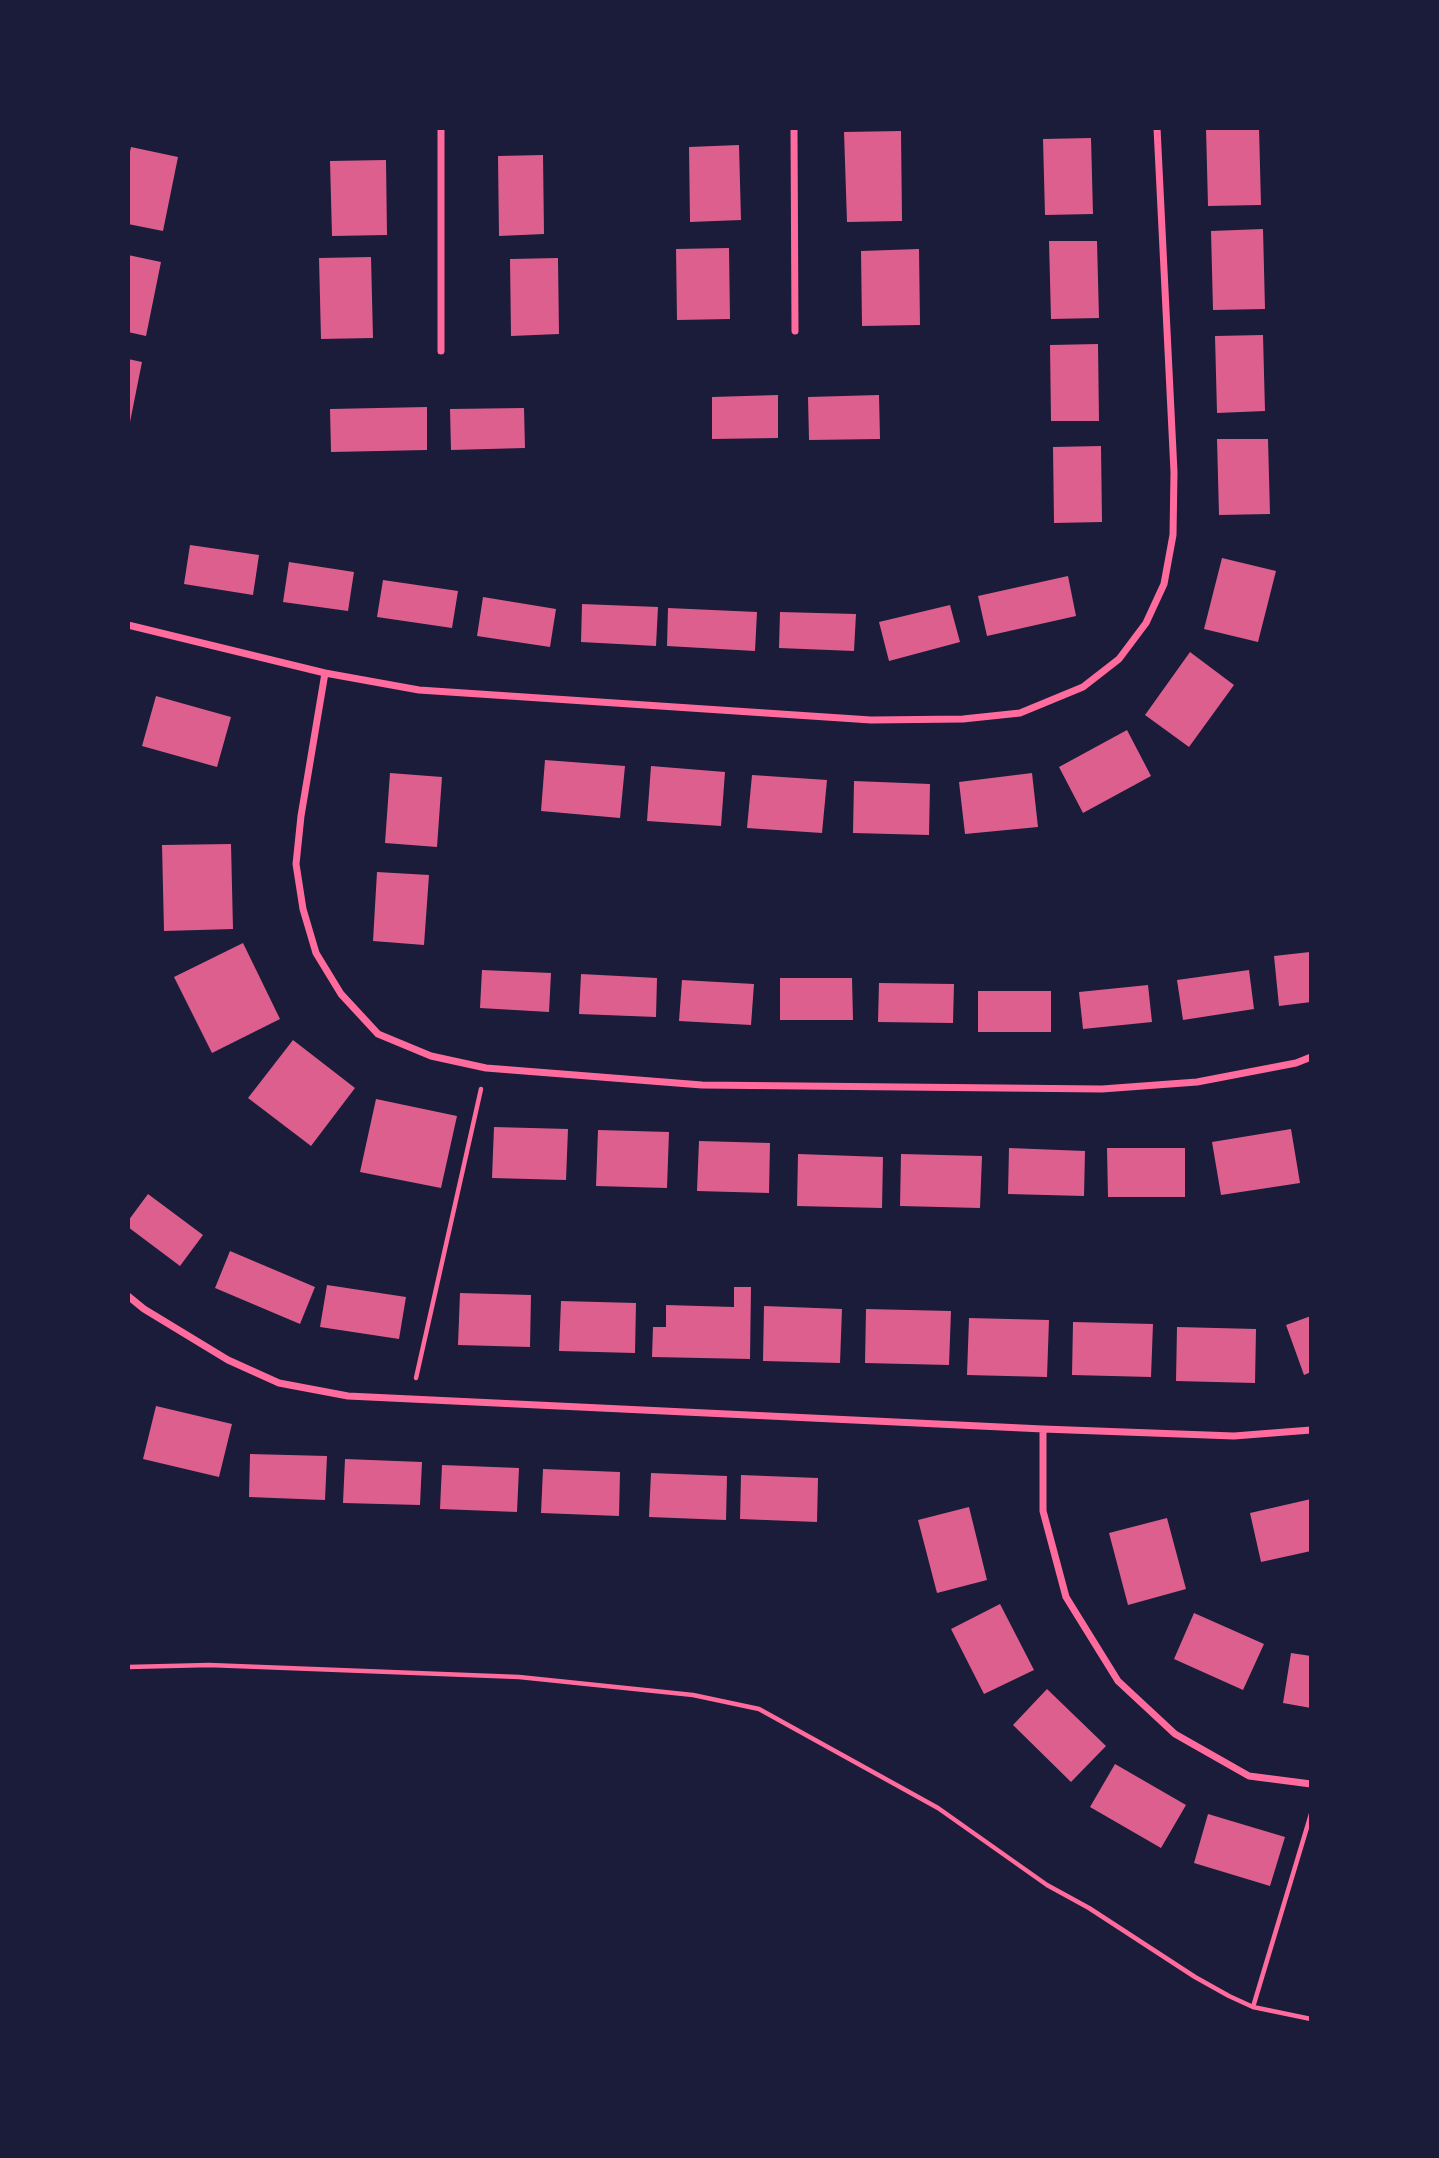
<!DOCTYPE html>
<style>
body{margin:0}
#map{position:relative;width:1439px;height:2158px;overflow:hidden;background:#1b1b3a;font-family:Commissioner,sans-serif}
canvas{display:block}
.frame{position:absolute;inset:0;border:130px solid #1b1b3a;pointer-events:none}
</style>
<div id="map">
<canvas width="1439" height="2158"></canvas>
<div class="frame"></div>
</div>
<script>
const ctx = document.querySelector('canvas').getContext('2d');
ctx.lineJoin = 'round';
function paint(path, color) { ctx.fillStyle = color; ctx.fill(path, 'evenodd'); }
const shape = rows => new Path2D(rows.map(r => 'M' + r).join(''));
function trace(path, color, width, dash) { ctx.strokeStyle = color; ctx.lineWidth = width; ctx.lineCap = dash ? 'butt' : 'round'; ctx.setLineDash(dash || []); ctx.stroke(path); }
paint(shape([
 [1206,128,1259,128,1261,205,1208,206],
 [901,131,902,221,847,222,844,132],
 [1091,138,1093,214,1045,215,1043,139],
 [739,145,741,220,690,222,689,147],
 [131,147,178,157,163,231,128,224,128,161],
 [543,155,544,234,499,236,498,156],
 [386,160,387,235,332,236,330,161],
 [1263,229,1265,309,1213,310,1211,231],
 [1049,241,1097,241,1099,318,1051,319],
 [729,248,730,319,677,320,676,249],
 [919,249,920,325,862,326,861,251],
 [128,255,161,262,146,336,128,332],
 [371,257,373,338,321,339,319,258],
 [558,258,559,334,511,336,510,259],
 [1263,335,1265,411,1217,413,1215,336],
 [1098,344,1099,421,1051,421,1050,345],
 [128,359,142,362,129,427,128,427],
 [778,395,778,438,712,439,712,397],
 [879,395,880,439,809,440,808,397],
 [427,407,427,450,331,452,330,409],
 [524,408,525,448,451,450,450,409],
 [1217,439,1268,439,1270,514,1219,515],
 [1101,446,1102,522,1054,523,1053,447],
 [190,545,259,555,253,595,184,584],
 [1222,558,1276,571,1258,642,1204,629],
 [289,562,354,572,348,611,283,602],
 [1068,576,1076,616,987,636,978,596],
 [383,580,458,591,452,628,377,617],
 [483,597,556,609,550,647,477,636],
 [582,604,658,607,656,646,581,642],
 [950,605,960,642,889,661,879,622],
 [668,608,757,612,755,651,667,646],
 [780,612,856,614,854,651,779,648],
 [1190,652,1234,685,1189,747,1145,715],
 [156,696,231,717,217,767,142,746],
 [1127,730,1151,776,1083,813,1059,767],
 [545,760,625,766,620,818,541,811],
 [651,766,725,772,721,826,647,821],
 [390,773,442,777,437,847,385,843],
 [1032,773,1038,827,965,834,959,782],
 [752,775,827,780,822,833,747,828],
 [854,781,930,784,929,835,853,833],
 [231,844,233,929,164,931,162,845],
 [377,872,429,875,424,945,373,941],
 [243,943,280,1019,212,1053,174,977],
 [1310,952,1311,1002,1279,1006,1274,956],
 [482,970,551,973,549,1012,480,1008],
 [1249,970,1254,1009,1183,1020,1177,980],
 [581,974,657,978,656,1017,579,1014],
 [780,978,852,978,853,1020,780,1020],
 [682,980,754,984,751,1025,679,1021],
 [879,983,954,984,953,1023,878,1022],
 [1148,985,1152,1022,1083,1029,1079,992],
 [978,991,1051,991,1051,1032,978,1032],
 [293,1040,355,1088,311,1146,248,1098],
 [376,1099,457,1116,441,1188,360,1172],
 [494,1127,568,1129,566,1180,492,1178],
 [1291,1129,1300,1183,1221,1195,1212,1142],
 [598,1130,669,1132,667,1188,596,1186],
 [699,1141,770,1143,769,1193,697,1191],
 [1009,1148,1085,1151,1084,1196,1008,1194],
 [1107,1148,1185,1148,1185,1197,1108,1197],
 [798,1154,883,1157,882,1208,797,1206],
 [901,1154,982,1156,980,1208,900,1206],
 [148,1194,203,1235,180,1266,128,1227,128,1221],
 [230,1251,315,1287,300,1324,215,1288],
 [327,1285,406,1297,399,1339,320,1327],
 [734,1287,751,1287,750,1359,652,1357,653,1327,666,1327,666,1305,734,1307],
 [460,1293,531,1295,530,1347,458,1345],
 [561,1301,636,1303,635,1353,559,1351],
 [764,1306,842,1309,840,1363,763,1361],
 [866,1309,951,1311,949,1365,865,1363],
 [1311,1316,1311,1372,1304,1375,1286,1325],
 [969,1318,1049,1320,1047,1377,967,1375],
 [1073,1322,1153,1324,1151,1377,1072,1375],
 [1177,1327,1256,1329,1255,1383,1176,1381],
 [156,1406,232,1424,219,1477,143,1459],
 [250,1454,327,1456,325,1500,249,1497],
 [345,1459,422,1462,420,1505,343,1503],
 [442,1465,519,1468,517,1512,440,1509],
 [543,1469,620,1472,619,1516,541,1513],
 [651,1473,727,1476,726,1520,649,1517],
 [741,1475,818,1478,817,1522,740,1519],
 [1311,1499,1311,1551,1261,1562,1250,1513],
 [969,1507,987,1580,937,1593,918,1520],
 [1167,1518,1186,1589,1128,1605,1109,1533],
 [1000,1604,1034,1670,984,1694,951,1629],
 [1194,1613,1264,1644,1243,1690,1174,1659],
 [1291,1653,1311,1656,1311,1708,1283,1703],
 [1047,1689,1106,1746,1071,1782,1013,1725],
 [1115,1764,1186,1805,1161,1848,1090,1807],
 [1208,1814,1285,1837,1270,1886,1194,1863]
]), '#dd5f8e');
trace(shape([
 [416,1378,481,1089],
 [128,1667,209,1665,519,1677,693,1695,759,1709,938,1808,1047,1885,1089,1908,1195,1977,1229,1996,1253,2007],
 [1311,1814,1253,2007,1311,2019]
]), '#ff6b9d', 4.5);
trace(shape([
 [794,128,795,331],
 [441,351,441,128],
 [128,625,325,673,419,690,871,720,963,719,1020,713,1083,687,1119,659,1146,623,1164,584,1173,535,1174,472,1157,128],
 [325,673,301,816,296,864,303,909,316,953,341,994,378,1034,431,1056,486,1068,702,1085,1102,1089,1197,1082,1296,1063,1311,1057],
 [128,1296,144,1309,228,1360,279,1383,348,1396,1043,1429,1234,1436,1311,1430],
 [1043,1429,1043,1511,1066,1597,1118,1681,1175,1734,1249,1776,1311,1784]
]), '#ff6b9d', 7);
</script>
